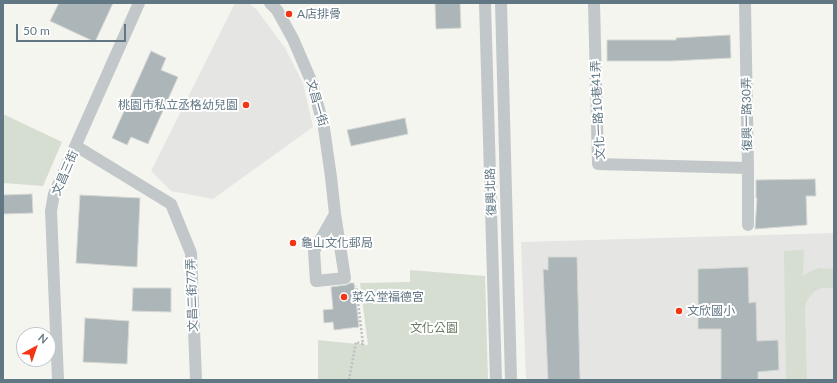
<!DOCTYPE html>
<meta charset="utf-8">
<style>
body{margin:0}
#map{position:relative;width:837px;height:383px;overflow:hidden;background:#f5f5f0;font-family:Lato,sans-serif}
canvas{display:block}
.frame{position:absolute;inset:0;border:4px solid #617784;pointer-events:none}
.north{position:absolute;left:16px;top:327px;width:40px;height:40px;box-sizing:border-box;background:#fff;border:1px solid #c0c9ce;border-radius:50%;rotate:40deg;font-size:11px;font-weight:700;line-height:16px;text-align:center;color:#617784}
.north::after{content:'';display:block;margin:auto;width:14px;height:18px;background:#f33513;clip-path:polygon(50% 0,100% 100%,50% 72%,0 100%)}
.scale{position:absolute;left:16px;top:24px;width:110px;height:18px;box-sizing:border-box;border:2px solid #617784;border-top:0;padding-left:5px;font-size:12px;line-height:14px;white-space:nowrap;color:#617784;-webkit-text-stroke:3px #fff;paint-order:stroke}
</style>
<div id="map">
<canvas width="837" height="383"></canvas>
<div class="frame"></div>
<div class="north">N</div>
<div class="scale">50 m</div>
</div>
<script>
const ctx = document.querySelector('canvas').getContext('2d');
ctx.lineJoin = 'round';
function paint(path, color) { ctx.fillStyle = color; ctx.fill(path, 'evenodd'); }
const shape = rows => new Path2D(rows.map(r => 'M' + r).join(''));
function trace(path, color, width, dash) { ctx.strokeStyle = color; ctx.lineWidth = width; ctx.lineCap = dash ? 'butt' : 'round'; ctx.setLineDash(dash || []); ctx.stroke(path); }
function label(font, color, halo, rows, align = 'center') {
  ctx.font = font + ' Lato,"Noto Sans TC",sans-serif'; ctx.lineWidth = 4; ctx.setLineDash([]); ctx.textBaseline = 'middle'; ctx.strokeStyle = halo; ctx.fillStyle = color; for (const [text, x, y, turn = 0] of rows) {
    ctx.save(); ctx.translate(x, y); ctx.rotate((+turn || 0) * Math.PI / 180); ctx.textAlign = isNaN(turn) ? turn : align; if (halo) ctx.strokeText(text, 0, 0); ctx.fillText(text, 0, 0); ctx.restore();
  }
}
paint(shape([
 [235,3,249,3,257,10,285,48,303,83,313,127,213,199,171,191,151,171],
 [834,233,834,380,526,380,521,242]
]), '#e5e6e4');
paint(shape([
 [3,114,62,142,43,186,3,183],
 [804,250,803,276,809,272,819,268,834,269,834,288,822,288,815,291,810,296,806,303,805,310,807,380,786,380,784,251],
 [410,270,485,276,488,380,318,380,318,341,317,340,368,345,360,283,410,282]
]), '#d6ddd1');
const building = shape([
 [59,3,113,3,95,42,50,21,59,3],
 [435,3,460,3,461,28,436,29,435,3],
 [730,35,731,58,671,61,607,61,607,40,676,40,676,38,730,35],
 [151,51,166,58,161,70,178,77,148,144,131,137,127,145,112,138,151,51],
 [405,118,408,134,351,146,347,130,405,118],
 [815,179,816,196,806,196,807,225,755,229,757,198,756,198,756,180,815,179],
 [32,194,33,213,3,214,3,195,32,194],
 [80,195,140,198,137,267,76,263,80,195],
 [548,257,577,257,580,380,548,380,543,269,548,270,548,257],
 [748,267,749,303,756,302,757,341,778,340,779,370,758,372,758,380,721,380,721,329,698,329,698,269,748,267],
 [350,283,354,283,359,327,334,330,333,322,324,323,323,310,333,309,331,287,346,285,350,283],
 [133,288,171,288,171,312,132,311,133,288],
 [85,318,129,321,127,364,83,362,85,318]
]);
paint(building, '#acb6b9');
trace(building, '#d6d6d3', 1);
trace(shape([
 [349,380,356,342,363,344,356,286]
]), '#bdc0c2', 2.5, [2, 2]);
trace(shape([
 [270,3,277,10,293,39,312,83,324,128,331,177,335,214,345,278,316,281,314,251,335,214],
 [485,3,496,380],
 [501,3,511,380],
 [594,3,598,164,748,168],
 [745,3,748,168,748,225],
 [76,146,171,204,191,253,196,380],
 [58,380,51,211,54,194,139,3]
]), '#c2c7c9', 12);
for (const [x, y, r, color] of [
 [289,14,4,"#f33513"],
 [246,105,4,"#f33513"],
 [293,243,4,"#f33513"],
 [344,297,4,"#f33513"],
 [679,311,4,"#f33513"]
]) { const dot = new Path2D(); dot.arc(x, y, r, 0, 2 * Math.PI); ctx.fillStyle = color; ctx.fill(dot); trace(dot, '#fff', 1.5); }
label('12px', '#617784', '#fff', [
 ["A店排骨",297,14],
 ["桃園市私立丞格幼兒園",238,105,"right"],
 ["龜山文化郵局",301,243],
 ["菜公堂福德宮",352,297],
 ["文欣國小",687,311]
], 'left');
label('12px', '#617784', '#fff', [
 ["文昌一街",317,103,74],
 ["文化一路10巷41弄",598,110,-93],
 ["復興一路30弄",747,114,-91],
 ["文昌三街",65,173,-67],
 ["復興北路",491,192,-92],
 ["文昌二街77弄",192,295,-92]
]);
label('12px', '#687b60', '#fff', [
 ["文化公園",434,328]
]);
</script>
